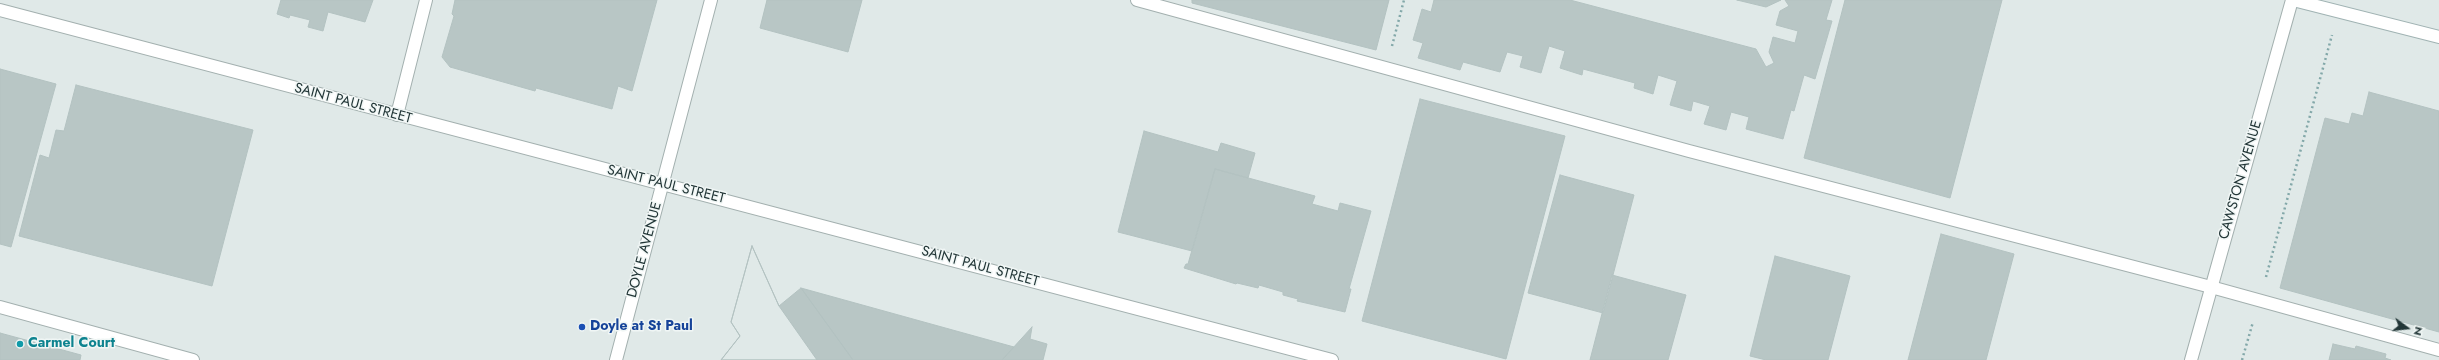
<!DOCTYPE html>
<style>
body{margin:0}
#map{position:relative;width:2439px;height:360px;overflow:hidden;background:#e0e9e8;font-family:Jost,sans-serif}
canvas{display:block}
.north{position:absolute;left:2387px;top:308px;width:40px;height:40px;-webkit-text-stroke:3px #f0f6f5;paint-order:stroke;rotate:105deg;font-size:11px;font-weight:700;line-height:16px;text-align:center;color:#223637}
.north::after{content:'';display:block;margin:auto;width:14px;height:18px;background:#223637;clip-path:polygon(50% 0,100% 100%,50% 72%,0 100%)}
</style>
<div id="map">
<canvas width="2439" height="360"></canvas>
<div class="north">N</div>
</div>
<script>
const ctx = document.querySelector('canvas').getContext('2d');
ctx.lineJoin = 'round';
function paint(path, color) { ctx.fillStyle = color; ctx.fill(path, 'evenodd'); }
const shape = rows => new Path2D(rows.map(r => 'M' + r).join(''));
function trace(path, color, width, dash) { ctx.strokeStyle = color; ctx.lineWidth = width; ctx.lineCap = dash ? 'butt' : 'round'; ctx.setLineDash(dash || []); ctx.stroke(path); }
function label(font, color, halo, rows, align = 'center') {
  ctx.font = font + ' Jost,sans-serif'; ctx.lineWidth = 3; ctx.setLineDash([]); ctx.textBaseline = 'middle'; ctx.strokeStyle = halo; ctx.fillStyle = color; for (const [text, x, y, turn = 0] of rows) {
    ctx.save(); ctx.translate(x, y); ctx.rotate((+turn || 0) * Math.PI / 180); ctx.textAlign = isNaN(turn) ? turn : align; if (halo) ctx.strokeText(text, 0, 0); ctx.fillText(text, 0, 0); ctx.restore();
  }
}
const building = shape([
 [281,0,373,0,365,22,328,12,323,31,308,27,310,20,290,15,289,18,277,14,281,0],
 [455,0,657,0,632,91,618,86,612,109,536,88,535,91,450,67,442,57,454,16,452,14,455,0],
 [767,0,862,0,848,52,760,28,767,0],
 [1192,0,1389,0,1376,50,1192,3,1192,0],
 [1434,0,1570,0,1756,49,1766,67,1774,63,1769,52,1773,37,1795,43,1798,31,1776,25,1780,11,1789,6,1785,0,1832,0,1826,20,1832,21,1815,79,1804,75,1794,111,1791,110,1783,139,1746,129,1749,117,1731,112,1726,130,1704,124,1710,106,1693,101,1691,111,1670,105,1677,81,1658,75,1653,94,1634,88,1635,83,1583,69,1582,75,1560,68,1565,51,1549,46,1541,73,1520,67,1523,56,1507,52,1500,72,1463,62,1460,70,1418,58,1423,43,1413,40,1422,9,1431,12,1434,0],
 [1737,0,1781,0,1766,7,1737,0],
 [1845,0,2002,0,1950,198,1804,158,1845,0],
 [0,69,56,84,11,247,0,244,0,69],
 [76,85,253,130,212,286,19,236,40,155,49,158,56,130,64,131,76,85],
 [2369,92,2439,111,2439,332,2280,288,2325,118,2349,124,2352,113,2363,116,2369,92],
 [1420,99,1565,136,1506,359,1362,321,1420,99],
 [1144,131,1218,152,1221,143,1255,153,1248,178,1215,169,1192,251,1118,232,1144,131],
 [1215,169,1315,196,1312,204,1338,211,1340,203,1371,211,1349,289,1351,289,1345,312,1297,301,1298,299,1283,295,1283,292,1259,285,1258,288,1237,283,1236,284,1184,268,1186,264,1188,264,1215,169],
 [1560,175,1634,195,1603,313,1528,293,1560,175],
 [1941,234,2014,254,1986,360,1908,360,1941,234],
 [752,246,779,306,801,288,853,360,721,360,740,336,731,322,752,246],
 [752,246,779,306,817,360,721,360,740,336,731,322,752,246],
 [1775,256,1850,276,1828,360,1766,360,1750,356,1775,256],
 [1612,275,1686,295,1668,360,1590,360,1612,275],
 [801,288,1014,347,1002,360,853,360,801,288],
 [1032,327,1030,339,1047,344,1043,360,1002,360,1032,327],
 [0,333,81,355,80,360,0,360,0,333],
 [2333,344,2355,349,2356,346,2386,354,2385,358,2391,360,2329,360,2333,344]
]);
paint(building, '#b8c6c5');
trace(building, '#b3c2c1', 1);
const lane = shape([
 [1137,0,1689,151,2211,287,2439,350],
 [397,115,426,0],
 [0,307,193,360]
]);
const street = shape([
 [0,10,1332,360],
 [616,360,711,0],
 [2191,360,2292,0]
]);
const secondary = shape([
 [2293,0,2439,37]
]);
trace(lane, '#a3b0af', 14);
trace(street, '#a3b0af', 14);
trace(secondary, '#a0b3b3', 14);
trace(shape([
 [1392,46,1404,0],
 [2266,277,2332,35],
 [2242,360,2253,322]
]), '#83a8a9', 2.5, [2, 3]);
trace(lane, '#fff', 12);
trace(street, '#fff', 12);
trace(secondary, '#fff', 12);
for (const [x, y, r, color] of [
 [582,327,4,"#1a4fb4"],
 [20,344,4,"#0f9aa8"]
]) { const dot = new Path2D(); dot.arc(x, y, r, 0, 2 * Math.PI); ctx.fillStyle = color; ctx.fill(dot); trace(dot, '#f0f6f5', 1.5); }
label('14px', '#223637', '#f0f6f5', [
 ["SAINT PAUL STREET",353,104,15],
 ["CAWSTON AVENUE",2241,180,-74],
 ["SAINT PAUL STREET",666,185,14],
 ["DOYLE AVENUE",645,250,-75],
 ["SAINT PAUL STREET",980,267,15]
]);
label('bold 14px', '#164399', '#f0f6f5', [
 ["Doyle at St Paul",590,327]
], 'left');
label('bold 14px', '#0d838f', '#f0f6f5', [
 ["Carmel Court",28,344]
], 'left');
</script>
